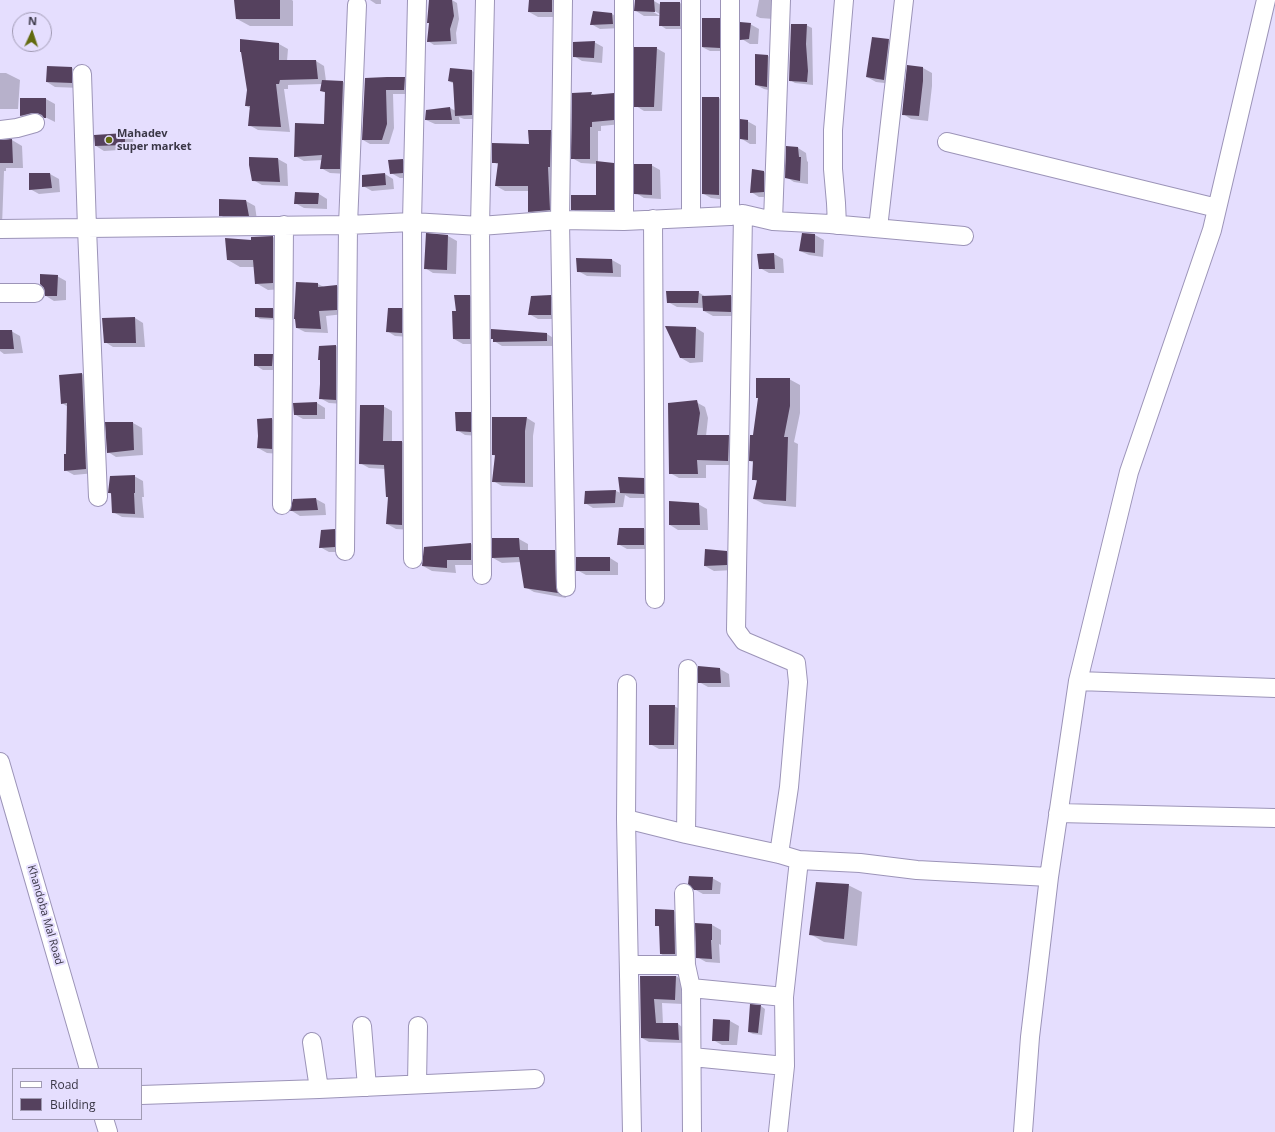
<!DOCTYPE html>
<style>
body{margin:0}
#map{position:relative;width:1275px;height:1132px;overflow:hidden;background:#e5defe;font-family:"Open Sans",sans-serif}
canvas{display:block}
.legend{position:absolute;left:12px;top:1068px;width:130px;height:52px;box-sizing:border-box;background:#e5defe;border:1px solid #a19bb4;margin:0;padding:5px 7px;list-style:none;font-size:12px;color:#3a3746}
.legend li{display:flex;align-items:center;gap:8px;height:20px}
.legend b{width:20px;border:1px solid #a19bb4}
.north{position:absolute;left:12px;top:12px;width:40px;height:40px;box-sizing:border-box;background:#e5defe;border:1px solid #a19bb4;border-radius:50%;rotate:3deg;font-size:11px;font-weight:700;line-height:16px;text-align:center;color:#3a3746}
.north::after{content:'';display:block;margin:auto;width:14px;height:18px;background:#626a0f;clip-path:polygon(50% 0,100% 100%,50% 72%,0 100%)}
</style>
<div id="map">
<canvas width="1275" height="1132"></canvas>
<ul class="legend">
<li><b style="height:5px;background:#fff"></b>Road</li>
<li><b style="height:11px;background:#55415e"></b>Building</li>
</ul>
<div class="north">N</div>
</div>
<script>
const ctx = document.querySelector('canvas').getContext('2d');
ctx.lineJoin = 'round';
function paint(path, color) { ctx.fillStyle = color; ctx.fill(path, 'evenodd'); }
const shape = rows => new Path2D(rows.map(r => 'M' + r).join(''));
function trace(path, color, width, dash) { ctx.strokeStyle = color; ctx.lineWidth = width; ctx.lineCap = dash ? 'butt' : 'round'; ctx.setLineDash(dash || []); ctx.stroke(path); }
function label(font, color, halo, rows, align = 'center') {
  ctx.font = font + ' "Open Sans",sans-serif'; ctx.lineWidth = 4; ctx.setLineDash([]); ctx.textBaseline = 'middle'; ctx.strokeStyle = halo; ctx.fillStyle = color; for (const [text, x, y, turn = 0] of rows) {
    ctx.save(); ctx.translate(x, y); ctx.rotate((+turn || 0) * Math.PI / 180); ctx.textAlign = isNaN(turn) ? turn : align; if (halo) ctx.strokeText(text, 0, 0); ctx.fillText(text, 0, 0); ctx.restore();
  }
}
paint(shape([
 [235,0,292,0,293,1,293,26,250,26,237,19],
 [370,0,381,0,381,4,376,4],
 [430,0,452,0,457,3,459,19,456,33,457,44,434,45,428,41,430,24],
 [530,0,563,0,561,17,538,17,529,12],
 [636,0,654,1,661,5,661,3,680,3,687,7,687,29,666,29,660,25,660,16,644,16,636,11],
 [651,9,660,14,660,16,650,10],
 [759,0,773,0,774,19,760,18,756,16],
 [612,14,620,19,621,28,600,29,591,24],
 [719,20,726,24,726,51,710,51,702,47],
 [750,24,759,29,758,44,750,44,742,39],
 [806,25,812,28,813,85,795,83,790,80],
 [889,40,897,45,893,84,876,82,867,77],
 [594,42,603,47,602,63,582,61,574,56],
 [279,44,288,49,287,61,316,61,324,66,326,81,343,82,352,87,348,174,330,173,321,168,323,160,304,161,295,156,324,125,326,93,322,91,322,84,288,85,288,89,284,89,290,132,258,130,249,125,250,108,246,106],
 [656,48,665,53,662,111,644,111,636,106],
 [756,55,768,56,775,60,774,91,764,89,756,85],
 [908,66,923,68,932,73,932,86,928,121,911,119,903,114],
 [72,68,80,73,80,88,55,87,47,82],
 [472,71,480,75,479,119,464,119,459,117,460,124,435,124,426,120,450,108,456,111,454,84,449,81],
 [0,73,6,73,20,80,18,109,0,109],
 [404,78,411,82,411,94,393,94,394,128,389,144,370,144,363,140,366,79],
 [591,93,594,95,613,94,622,99,622,124,601,126,601,131,598,131,598,162,613,164,625,171,625,217,584,216,572,209,597,196,597,164,581,163,572,158],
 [719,98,727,103,727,200,711,198,702,193],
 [21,99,46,99,55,104,55,122,45,117,29,121,21,116],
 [747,121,756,126,756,144,750,144,742,139],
 [550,131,559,136,558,215,538,216,529,211,529,191,505,191,496,186,499,165,493,162,530,145],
 [124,134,133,139,134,149,104,151,96,146],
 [12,140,22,146,23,168,6,168,6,171,4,171,2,226,0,226,0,141],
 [798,148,806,153,807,161,808,162,808,184,794,182,786,177],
 [278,159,287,164,288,186,262,185,253,180],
 [403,160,411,165,411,178,400,178,391,173],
 [651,165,660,170,661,199,644,198,636,193],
 [764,172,773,177,772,197,759,197,751,192],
 [50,174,59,179,60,192,39,194,30,189],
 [385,174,393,179,394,189,372,191,363,186],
 [319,194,327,199,327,209,304,208,295,203],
 [220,200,246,201,255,206,257,220,228,220,220,215],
 [427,234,448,236,457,241,456,274,433,273,425,268],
 [803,234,815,235,824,240,823,257,809,255,800,251],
 [273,237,285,244,285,289,268,290,256,283,255,267,240,267,228,260,253,241,252,238],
 [774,254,783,259,784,273,769,273,760,268],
 [577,259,612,260,621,265,621,277,587,276,578,271],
 [57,276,66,281,66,300,54,301,46,296],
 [318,284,324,287,337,286,345,291,344,314,326,316,328,333,305,332,297,328],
 [698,292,706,297,731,296,740,301,739,316,713,316,704,311,704,308,677,307,668,302],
 [470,296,478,301,479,344,463,344,454,339,457,311],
 [550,296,559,301,559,319,538,319,529,314],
 [273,309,277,311,277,320,260,319,256,316],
 [402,309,410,314,410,337,395,336,387,331],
 [135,318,143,323,145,347,113,347,105,342],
 [696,328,704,333,703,362,690,363,681,358],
 [0,331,11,331,20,336,23,353,4,354,0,351],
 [547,334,555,339,555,346,502,346,494,341],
 [336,346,345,351,344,404,329,403,320,398,321,384,320,347],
 [272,355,281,360,281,370,263,370,255,365],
 [82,374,91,379,95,473,74,475,65,470,68,407,62,403,60,376],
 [789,379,800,385,800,413,794,442,798,444,796,507,764,504,754,499,758,482,753,479,754,463,750,461,759,398],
 [696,402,705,407,708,418,706,436,729,436,737,441,737,465,706,465,706,478,679,478,670,473],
 [317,403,325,408,325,419,303,419,294,414],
 [383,406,392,411,392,442,402,442,411,447,411,530,396,529,387,524,389,498,387,497,385,469,369,468,360,463],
 [470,413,479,418,479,436,465,435,457,430],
 [527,418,535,423,533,436,533,487,502,486,493,481,496,456,493,455],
 [272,419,280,424,280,454,267,453,258,448],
 [106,423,133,423,142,428,143,455,116,457,108,452],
 [134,476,143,481,144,497,142,497,144,518,122,517,113,512,112,494,109,493],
 [619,478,644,479,652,484,652,498,630,498,625,495,623,507,593,508,585,503,585,492,616,491,621,493],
 [316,499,325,504,326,515,300,516,292,511],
 [698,504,707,509,708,530,678,530,670,525],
 [644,529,653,534,653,549,627,549,618,544],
 [334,530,343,535,343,552,329,552,320,547],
 [519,539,528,544,528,551,555,551,563,556,564,593,566,598,534,592,525,587,521,562,502,563,493,558],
 [471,544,480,549,480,565,455,565,456,573,432,571,423,566,425,547],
 [727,552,735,557,735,570,714,571,705,566],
 [610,558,618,563,618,575,586,575,577,570],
 [720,669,729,674,730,687,708,687,699,682],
 [674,706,683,711,683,749,659,749,650,744],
 [712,878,721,883,720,894,703,894,694,889],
 [848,885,862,892,857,946,824,942,810,934],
 [674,911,682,916,684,959,669,959,661,954,660,927,656,925],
 [696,924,712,925,721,930,721,945,719,944,720,963,706,962,697,957],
 [641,976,676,976,683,981,683,1004,662,1003,663,1024,678,1024,685,1029,686,1043,649,1042,642,1038],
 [761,1006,765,1009,762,1035,753,1034,749,1032],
 [714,1020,730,1021,739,1026,737,1045,722,1045,713,1040]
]), '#0003');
paint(shape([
 [234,0,280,0,280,19,236,19],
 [429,0,452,0,454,16,450,29,451,41,427,42,429,23,427,23],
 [529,0,552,0,552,12,528,12],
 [635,0,654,0,655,12,634,11],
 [660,2,680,2,680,26,659,26],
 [593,11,612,13,613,24,590,25],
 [702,18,720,18,720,48,702,47],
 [740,22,751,23,749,39,740,40],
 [791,24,807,24,806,44,808,71,807,82,789,81],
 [872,37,889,39,884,80,866,77],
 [240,39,279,43,279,60,316,60,318,79,280,80,279,84,276,84,281,127,248,126,250,106,245,106,247,90,241,52,240,52],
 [595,41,594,58,573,57,573,42],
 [634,47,657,47,654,107,634,107],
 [755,54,768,55,767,87,755,85],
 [907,65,923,67,923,81,919,116,902,115],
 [47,66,72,67,72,83,46,82],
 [450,68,472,70,472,115,455,116,453,82,448,81],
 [387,77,405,77,404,90,386,90,387,124,382,140,362,140,365,78],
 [322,80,343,81,340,169,320,169,322,155,294,157,295,123,324,124,325,92,320,91],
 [592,92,591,95,614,93,614,120,592,122,592,127,590,127,590,159,571,159,572,93],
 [702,97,719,97,719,195,702,194],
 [20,98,46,98,46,118,44,118,42,115,37,113,32,113,20,116],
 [450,107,452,120,425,120,426,110],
 [740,119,748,120,748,140,740,139],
 [528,130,551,130,550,167,548,167,550,210,528,212,528,186,495,186,498,163,492,163,492,143,529,144],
 [125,133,125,145,95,146,94,135],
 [12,139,13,163,0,163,0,140],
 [786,146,798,147,799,157,801,157,800,181,785,178],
 [249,157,278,158,280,182,252,181,249,165],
 [403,159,403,173,390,174,388,160],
 [596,161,614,163,614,210,571,210,571,195,596,195],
 [634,164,652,164,652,195,634,194],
 [752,169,764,171,764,192,750,193],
 [29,173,50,173,52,188,29,190],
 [385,173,386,185,362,187,362,175],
 [295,192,319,193,318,204,294,204],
 [219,199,246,200,249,216,219,216],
 [426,233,448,235,447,270,424,269],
 [802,233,815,234,815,253,799,251],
 [273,236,273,283,255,284,253,260,227,260,225,238,251,240,251,237],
 [774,253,775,269,759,269,757,254],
 [576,258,612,259,613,273,577,272],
 [40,274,58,275,57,296,45,296,45,293,44,288,40,284],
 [296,282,318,283,318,287,337,285,337,310,319,311,321,329,296,328,295,319,294,319],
 [666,291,699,291,698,303,667,303],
 [454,295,470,295,470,339,453,339,452,311,456,311],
 [551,295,551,315,528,315,531,296],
 [731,295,731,312,703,311,702,296],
 [255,308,273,308,273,318,255,317],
 [388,308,402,308,402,333,386,332],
 [135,317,136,343,104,343,102,318],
 [665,326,696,327,695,358,680,358],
 [491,329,547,333,547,341,493,342,493,339,491,339],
 [0,330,12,330,14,349,0,349],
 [336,345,336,400,319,399,320,384,320,360,318,360,319,346],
 [254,354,273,354,272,366,254,366],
 [82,373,86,469,64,471,64,454,66,454,67,403,61,404,59,375],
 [756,378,790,378,790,406,784,437,788,437,786,501,753,499,757,480,752,480,753,461,749,461,750,435,753,435,758,398,756,398],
 [697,400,700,413,697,435,729,435,728,461,697,460,698,474,669,474,668,403],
 [317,402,317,415,294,415,293,403],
 [360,405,384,405,384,410,383,441,402,441,402,525,386,524,388,497,386,497,384,465,359,464],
 [455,412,471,412,471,432,456,431],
 [492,417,527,417,525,431,525,483,492,482,495,455,492,455],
 [272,418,272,449,257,448,258,436,257,419],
 [105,422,133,422,134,450,107,453],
 [135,475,135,493,134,493,135,514,112,513,111,493,108,493,110,476],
 [618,477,644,478,644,494,620,493],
 [616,490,615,503,584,504,585,491],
 [316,498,318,510,290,511,293,499],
 [669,501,699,503,700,525,669,525],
 [619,528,644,528,644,545,617,545],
 [335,529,335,547,319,548,321,530],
 [492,538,519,538,520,550,555,550,556,587,558,593,524,588,519,557,492,558],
 [471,543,471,560,447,560,447,568,422,566,424,547],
 [705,549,727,551,727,565,704,566],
 [576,557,610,557,610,571,576,571],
 [698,666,720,668,721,683,698,683],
 [649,705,675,705,674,745,649,745],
 [689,876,713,877,712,890,694,890,688,884],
 [816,882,849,884,844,939,809,935],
 [655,909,674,910,675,954,660,954,659,926,655,926],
 [695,923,712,924,712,940,711,940,712,959,696,958],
 [640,976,676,976,675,1000,654,999,656,1023,678,1023,679,1040,641,1038],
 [750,1004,761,1005,758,1033,748,1032],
 [713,1019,730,1020,729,1041,712,1041]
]), '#55415e');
const minor = shape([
 [563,0,560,220,566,587],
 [624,0,624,221],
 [730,0,730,216],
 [82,74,87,228,98,497],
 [0,130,17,128,35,123],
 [947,142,1217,208],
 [743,214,736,630,744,641,796,663,798,682,789,787,779,854],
 [691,218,691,0],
 [653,219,655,599],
 [773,221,781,0],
 [837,225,836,203,833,169,833,130,844,0],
 [878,228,904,0],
 [0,229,348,225,412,222,480,226,560,220,624,221,730,216,743,214,773,221,830,224,964,236],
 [0,293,35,293],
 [282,505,284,225],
 [345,551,348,225,357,5],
 [413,559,412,222,417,0],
 [482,575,480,226,485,0],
 [1078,681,1275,688],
 [627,684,626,819,632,1132],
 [0,762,89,1069],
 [1058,813,1275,818],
 [626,819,686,834,779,854,799,860,860,863,917,870,1049,877],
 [686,834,688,669],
 [684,893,686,965,691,988,692,1132],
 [629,965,686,965],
 [691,988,784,997],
 [362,1026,367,1087],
 [312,1042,319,1089],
 [692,1057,785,1066],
 [417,1084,418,1026],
 [141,1095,319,1089,535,1079],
 [104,1119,108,1132],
 [778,1132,785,1066,784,997,799,860],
 [1023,1132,1030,1037,1049,877,1078,681,1129,472,1212,230,1266,0]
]);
trace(minor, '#9c94b8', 20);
trace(minor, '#fff', 18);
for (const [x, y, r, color] of [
 [109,140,4,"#626a0f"]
]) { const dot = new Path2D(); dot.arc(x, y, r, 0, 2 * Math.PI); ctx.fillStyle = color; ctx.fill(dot); trace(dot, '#e5defe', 1.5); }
label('bold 11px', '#3a3746', '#e5defe', [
 ["Mahadev",117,134],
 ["super market",117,147]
], 'left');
label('11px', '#3a3746', '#e5defe', [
 ["Khandoba Mal Road",45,915,74]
]);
</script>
